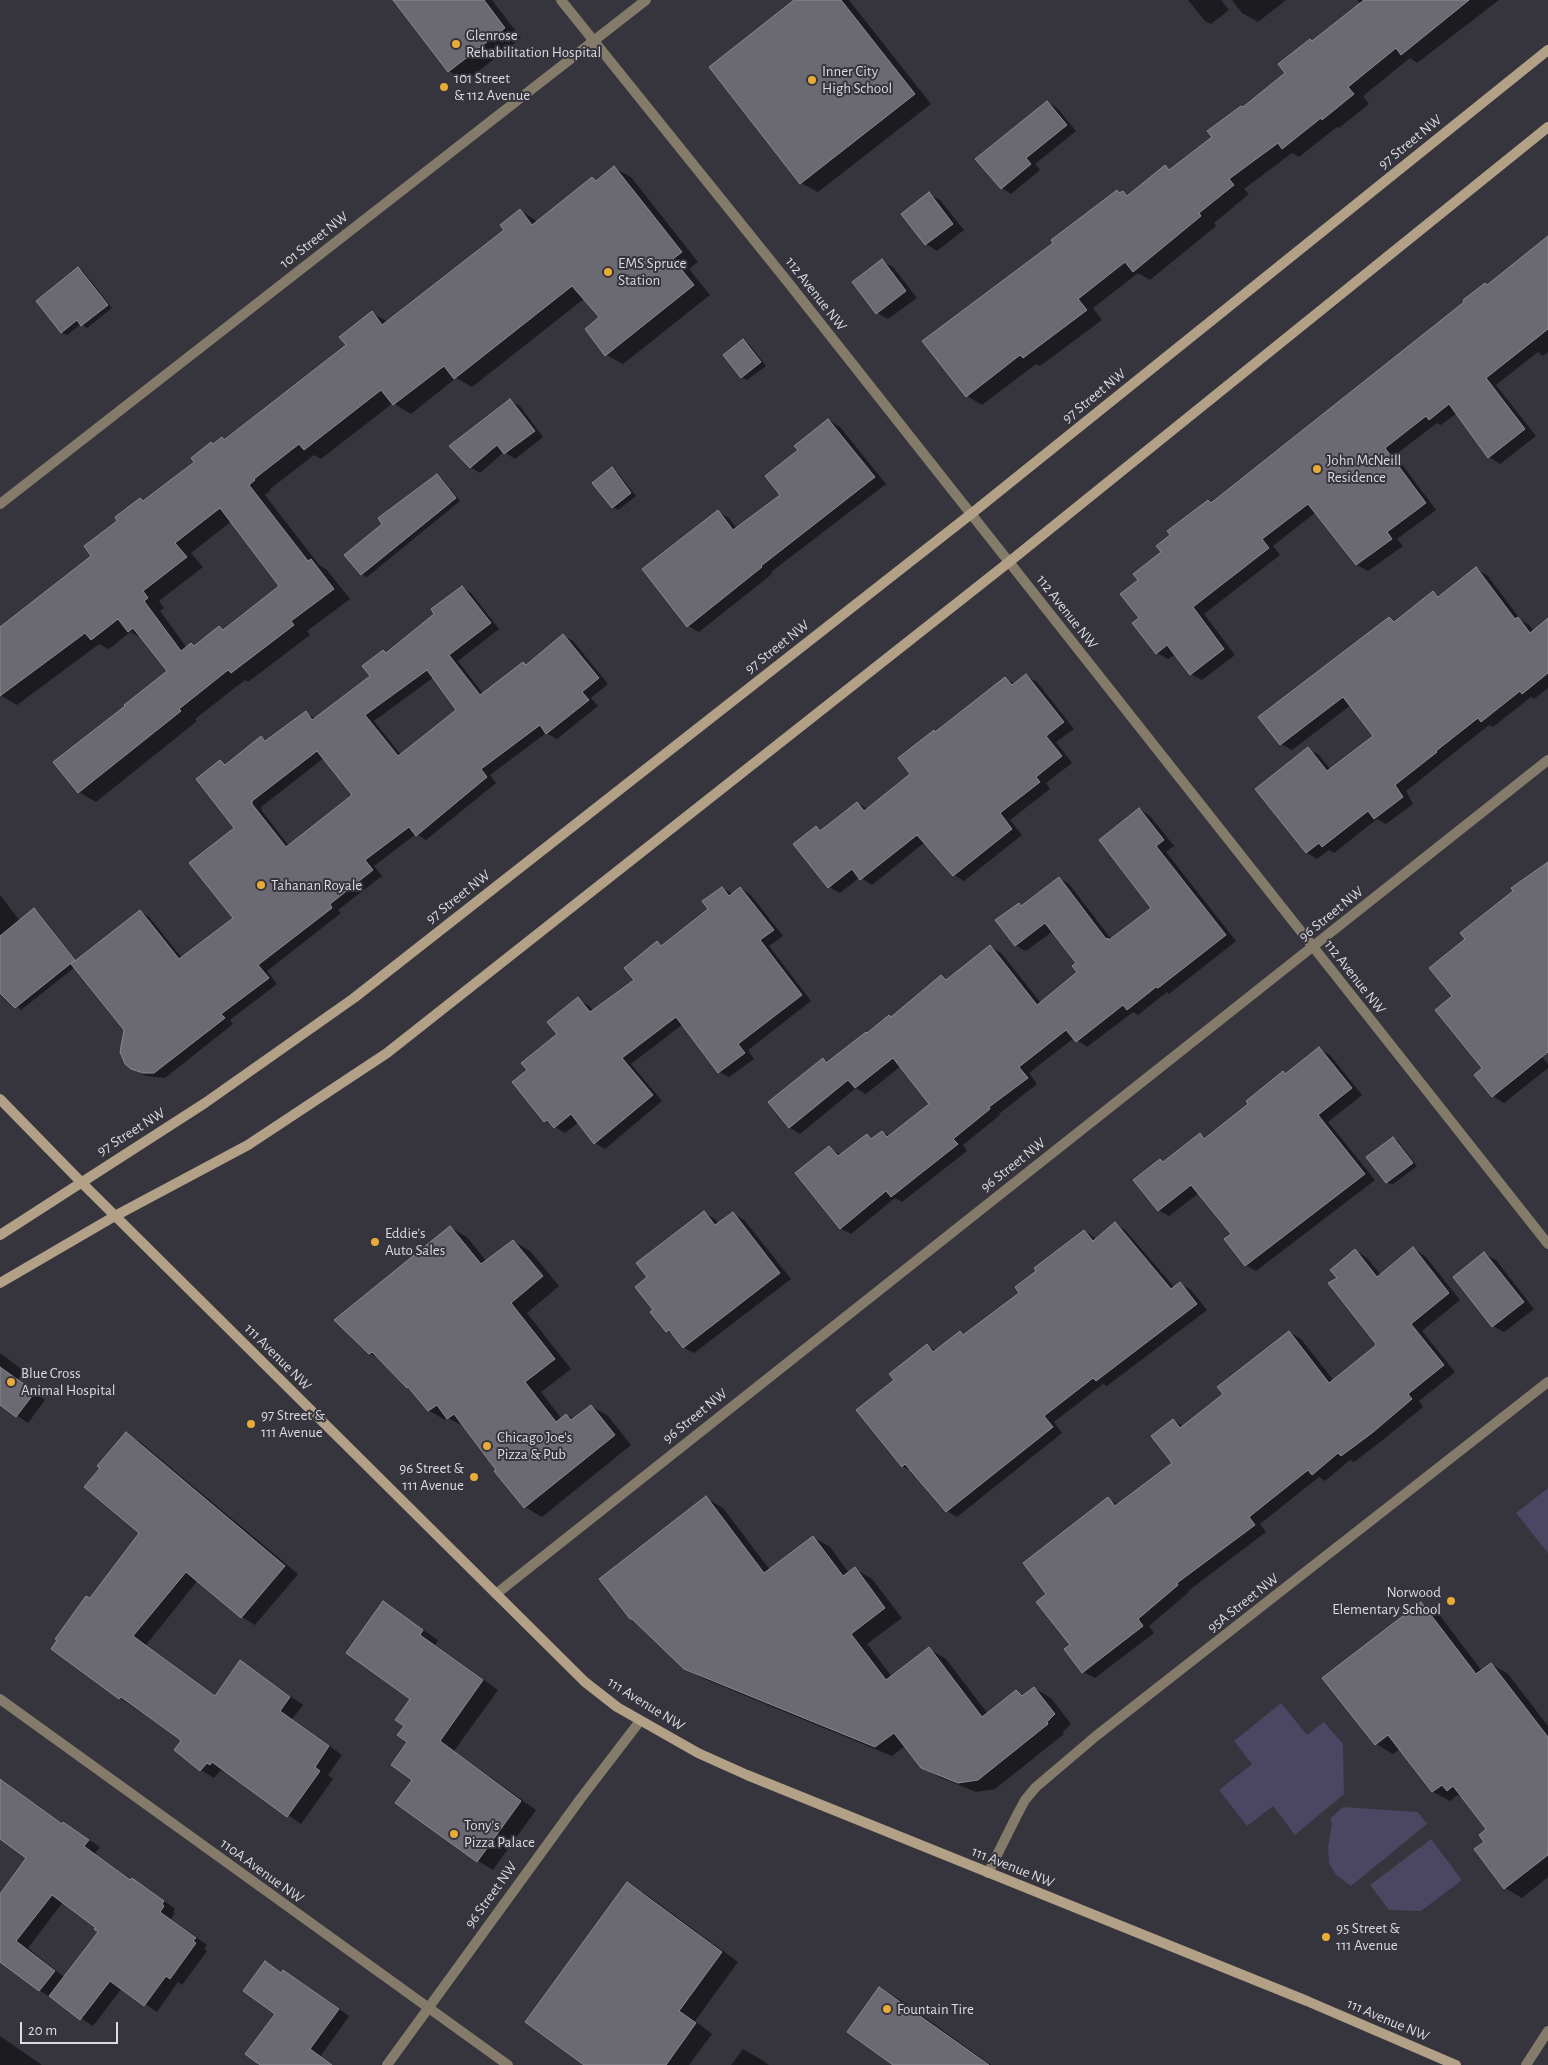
<!DOCTYPE html>
<style>
body{margin:0}
#map{position:relative;width:1548px;height:2065px;overflow:hidden;background:#36343c;font-family:"Alegreya Sans",sans-serif}
canvas{display:block}
.scale{position:absolute;left:20px;top:2022px;width:98px;height:22px;box-sizing:border-box;border:2px solid #dadadf;border-top:0;padding-left:6px;font-size:15px;line-height:18px;white-space:nowrap;color:#dadadf;-webkit-text-stroke:4px #36343c;paint-order:stroke}
</style>
<div id="map">
<canvas width="1548" height="2065"></canvas>
<div class="scale">20 m</div>
</div>
<script>
const ctx = document.querySelector('canvas').getContext('2d');
ctx.lineJoin = 'round';
function paint(path, color) { ctx.fillStyle = color; ctx.fill(path, 'evenodd'); }
const shape = rows => new Path2D(rows.map(r => 'M' + r).join(''));
function trace(path, color, width, dash) { ctx.strokeStyle = color; ctx.lineWidth = width; ctx.lineCap = dash ? 'butt' : 'round'; ctx.setLineDash(dash || []); ctx.stroke(path); }
function label(font, color, halo, rows, align = 'center') {
  ctx.font = font + ' "Alegreya Sans",sans-serif'; ctx.lineWidth = 4; ctx.setLineDash([]); ctx.textBaseline = 'middle'; ctx.strokeStyle = halo; ctx.fillStyle = color; for (const [text, x, y, turn = 0] of rows) {
    ctx.save(); ctx.translate(x, y); ctx.rotate((+turn || 0) * Math.PI / 180); ctx.textAlign = isNaN(turn) ? turn : align; if (halo) ctx.strokeText(text, 0, 0); ctx.fillText(text, 0, 0); ctx.restore();
  }
}
paint(shape([
 [1548,1488,1548,1553,1516,1513],
 [1281,1703,1307,1735,1324,1722,1343,1744,1344,1794,1295,1835,1273,1806,1247,1826,1219,1790,1252,1764,1234,1741],
 [1343,1807,1418,1812,1427,1824,1351,1886,1336,1875,1329,1863,1328,1848,1332,1824,1330,1819],
 [1431,1839,1462,1880,1421,1911,1389,1910,1370,1885]
]), '#4b4661');
paint(shape([
 [395,0,492,0,521,38,466,81,449,71],
 [796,0,849,0,931,104,818,192,801,183],
 [1188,0,1221,0,1229,10,1211,24,1205,21],
 [1232,0,1286,0,1258,22,1242,13],
 [1357,0,1499,0,1417,63,1410,58,1363,96,1369,104,1339,128,1337,127,1299,157,1292,153,1244,189,1249,194,1214,223,1216,226,1150,280,1138,273,1093,308,1102,320,1040,366,1036,364,982,405,967,396,1055,243,1117,191,1129,196,1165,167,1171,170,1213,137,1244,108,1287,73,1314,42,1361,4],
 [1048,103,1057,108,1076,131,1035,164,1040,170,1011,194,1002,188],
 [614,168,631,177,698,262,689,269,710,295,623,364,606,355,600,318,585,298,472,387,456,378,411,414,393,403,321,459,314,455,270,489,271,490,265,495,319,565,327,570,350,599,307,631,310,635,248,682,245,680,195,719,197,721,96,802,79,792,127,706,168,671,144,639,130,632,109,649,99,644,17,705,0,695,0,629,93,556,119,521,140,499,144,501,214,445,225,441,348,345,372,313,388,322,505,230,520,210,538,222,592,178,597,181],
 [232,521,281,587,225,630,219,627,195,646,191,644,187,648,160,611,164,608,159,601,203,567,191,553],
 [929,194,940,200,964,230,937,251,926,244,903,214],
 [1548,248,1548,352,1543,356,1538,352,1496,385,1536,436,1500,464,1489,457,1457,413,1441,425,1437,423,1395,455,1436,510,1397,539,1403,546,1368,571,1357,565,1316,512,1273,546,1280,555,1204,614,1235,655,1202,680,1191,674,1176,654,1168,659,1157,653,1140,618,1139,580,1208,501,1212,504,1488,286],
 [882,261,893,267,917,298,888,319,877,313],
 [78,268,83,271,112,308,87,328,81,324,67,335,61,332],
 [743,341,749,344,766,366,747,380,741,377],
 [510,401,520,406,543,437,515,459,504,452,480,473,470,467],
 [828,420,840,427,886,484,771,572,772,574,699,632,688,626,718,512,729,518,737,529,782,495,799,451],
 [612,469,617,472,636,496,618,510,613,507],
 [437,476,442,479,460,501,367,577,361,574,384,524],
 [1476,569,1487,575,1521,620,1529,625,1534,631,1548,620,1548,688,1534,699,1531,697,1493,727,1489,725,1406,791,1413,804,1386,824,1377,819,1334,853,1329,850,1317,859,1307,853,1308,749,1319,755,1331,770,1374,736,1351,705,1292,750,1281,744,1390,618,1396,622,1434,592,1441,597],
 [462,587,471,593,499,629,458,661,483,694,523,663,527,666,563,636,573,641,608,684,591,698,598,706,557,739,546,733,490,775,496,783,426,840,416,834,374,866,382,876,338,910,341,913,267,971,277,984,230,1020,233,1024,165,1078,146,1076,136,1070,125,1030,75,967,21,1010,0,991,0,895,20,921,34,910,39,913,77,961,140,911,149,917,182,958,234,919,236,828,221,761,227,765,261,737,268,741,306,713,316,719,372,676,387,654,436,614],
 [434,677,458,710,401,755,374,721],
 [324,758,354,796,289,846,262,811,261,807],
 [1026,676,1037,682,1074,729,1056,742,1072,763,1046,783,1050,789,1010,820,1022,835,964,881,954,875,925,842,872,885,860,877,840,893,829,887,816,828,822,831,857,803,868,809,912,774,936,733,1005,678,1015,684],
 [1139,809,1150,816,1174,846,1166,852,1236,941,1169,994,1167,992,1138,1015,1133,1012,1087,1047,1074,1038,1029,1073,1037,1084,999,1114,1000,1115,963,1145,967,1151,902,1202,895,1198,851,1234,840,1228,830,1148,841,1155,867,1135,873,1139,882,1132,890,1136,931,1104,901,1066,866,1094,856,1088,800,1134,790,1128,770,1102,823,1060,828,1063,891,1018,942,976,948,980,990,946,1001,953,1041,1003,1079,973,1078,963,1053,931,1026,951,1015,945,1019,904,1023,906,1059,878,1069,884,1112,940,1153,908],
 [1548,862,1548,1052,1542,1057,1548,1064,1548,1068,1504,1103,1493,1096,1484,1068,1453,996,1467,939],
 [722,888,733,894,740,888,750,894,783,936,769,946,811,1001,748,1050,754,1059,729,1077,719,1072,683,1024,631,1064,662,1101,605,1149,595,1143,579,1122,565,1133,545,1121,514,1083,529,1071,558,1034,578,999,588,1005,594,1011,636,980,657,943,662,946,710,909],
 [1319,1049,1330,1055,1362,1095,1328,1122,1375,1180,1256,1271,1245,1265,1233,1234,1199,1193,1169,1216,1158,1210,1161,1160,1165,1163,1200,1135,1206,1139,1250,1104,1283,1072,1287,1074],
 [1393,1138,1398,1141,1417,1166,1392,1185,1387,1182],
 [704,1213,715,1219,719,1224,733,1213,744,1220,791,1279,694,1353,683,1347,675,1336,667,1331,655,1310,649,1277],
 [1115,1224,1125,1230,1175,1288,1180,1284,1191,1290,1207,1310,1107,1386,1103,1384,1054,1422,1062,1433,957,1517,947,1511,913,1472,902,1466,895,1380,927,1345,936,1351,960,1332,965,1335,1021,1293,1085,1231,1096,1239],
 [451,1228,467,1237,487,1262,513,1241,530,1251,559,1286,527,1313,571,1369,541,1392,562,1419,567,1415,574,1419,591,1406,608,1416,631,1445,542,1517,525,1507,465,1427,448,1418,445,1420,428,1410,412,1389,382,1361,369,1353],
 [1413,1249,1425,1256,1460,1300,1422,1331,1455,1372,1419,1401,1423,1407,1384,1439,1354,1462,1350,1460,1325,1481,1319,1477,1260,1524,1266,1532,1188,1591,1189,1592,1149,1626,1154,1633,1095,1678,1083,1672,1048,1594,1108,1499,1119,1505,1174,1463,1173,1420,1184,1427,1225,1394,1289,1332,1301,1339,1334,1381,1376,1347,1377,1344,1339,1279,1356,1251,1367,1258,1381,1275],
 [1484,1254,1496,1260,1534,1309,1504,1332,1493,1326],
 [0,1353,24,1371,18,1380,45,1400,28,1423,0,1404],
 [126,1433,139,1441,298,1574,255,1625,242,1617,198,1580,146,1645,216,1696,240,1662,303,1705,292,1719,342,1755,328,1775,333,1779,301,1824,225,1770,224,1772,221,1770,214,1778,201,1770,176,1750,183,1741,120,1698,91,1600,140,1532],
 [706,1498,723,1508,770,1570,813,1537,830,1547,849,1573,855,1569,872,1579,902,1618,867,1644,892,1677,929,1649,946,1659,988,1714,1016,1691,1024,1696,1034,1688,1051,1698,1071,1724,1063,1732,1064,1734,995,1789,976,1792,939,1777,921,1767,905,1746,892,1756,702,1678,684,1668],
 [383,1603,438,1640,435,1645,498,1690,454,1751,536,1810,493,1870,478,1861,413,1780,405,1726,412,1699],
 [1421,1603,1438,1613,1482,1671,1491,1664,1508,1674,1548,1726,1548,1877,1522,1898,1505,1888,1486,1842,1488,1829,1464,1799,1457,1795,1450,1801,1433,1792,1400,1749,1393,1754,1376,1744],
 [0,1778,63,1825,75,1831,100,1847,95,1853,97,1856,131,1881,132,1880,144,1886,175,1909,173,1912,175,1913,171,1919,207,1945,204,1949,207,1951,182,1985,178,1982,157,2012,122,1988,93,2026,39,1990,0,1959,0,1901,27,1858,0,1838],
 [63,1902,97,1927,99,1932,64,1977,28,1948],
 [627,1884,644,1893,738,1962,695,2021,712,2034,689,2065,586,2065],
 [265,1963,282,1974,284,1972,295,1978,349,2016,320,2057,331,2065,258,2065,276,2013],
 [880,1988,902,2001,991,2065,895,2065],
 [0,2036,42,2065,0,2065],
 [743,2049,762,2060,769,2065,731,2065]
]), '#0007');
const building = shape([
 [393,0,484,0,505,28,448,72,393,0],
 [794,0,841,0,915,94,800,184,709,67,794,0],
 [1364,0,1469,0,1401,55,1396,48,1348,87,1354,94,1322,120,1321,118,1282,149,1278,143,1229,179,1234,185,1199,213,1201,216,1133,272,1125,262,1078,299,1087,310,1023,358,1020,355,966,397,922,341,1053,243,1051,240,1117,190,1119,193,1123,191,1127,196,1165,165,1169,170,1212,137,1207,131,1241,106,1243,107,1285,73,1278,64,1310,39,1312,41,1364,0],
 [1047,101,1067,125,1026,158,1031,164,1001,189,975,159,1047,101],
 [614,166,682,252,673,259,694,285,605,356,585,329,599,317,572,286,454,379,444,366,393,405,381,390,304,450,299,444,254,479,255,480,249,485,308,561,311,559,334,589,291,621,294,625,231,673,228,670,179,709,181,711,78,793,53,762,125,706,124,705,167,671,133,628,128,632,118,619,91,640,85,633,0,696,0,627,91,556,84,546,117,521,115,517,140,498,143,501,194,462,191,458,211,442,213,444,222,437,224,440,346,345,339,337,372,311,382,325,504,230,500,225,520,209,532,225,592,177,596,181,614,166],
 [220,508,279,586,223,630,219,626,194,646,191,643,181,651,144,601,148,598,143,591,187,557,175,543,220,508],
 [929,192,953,224,925,245,901,214,929,192],
 [1548,236,1548,329,1486,378,1525,429,1488,458,1449,404,1429,420,1426,416,1385,448,1426,503,1387,532,1392,539,1356,565,1308,504,1262,539,1269,548,1193,607,1224,649,1190,675,1167,645,1156,654,1132,623,1139,618,1120,594,1138,580,1133,574,1161,552,1156,546,1170,535,1167,531,1208,500,1211,503,1464,302,1463,300,1485,283,1487,285,1548,236],
 [882,259,906,291,876,314,852,282,882,259],
 [78,267,108,305,81,326,77,320,61,333,36,301,78,267],
 [743,339,761,362,741,378,723,355,743,339],
 [510,399,535,431,504,454,497,445,470,468,449,446,510,399],
 [828,419,875,477,761,566,762,567,687,627,642,569,718,510,733,530,780,495,765,476,798,450,794,446,828,419],
 [612,467,631,493,612,508,592,483,612,467],
 [437,474,456,498,361,575,344,555,382,524,378,518,437,474],
 [1476,567,1515,619,1518,617,1530,633,1548,618,1548,673,1522,694,1520,691,1481,722,1478,718,1436,751,1437,752,1395,785,1403,797,1374,819,1368,811,1322,847,1319,843,1306,853,1255,789,1308,747,1327,771,1373,736,1343,697,1280,745,1258,717,1389,617,1394,622,1433,591,1438,597,1476,567],
 [462,586,491,623,449,655,480,695,523,662,526,665,563,634,599,678,582,692,589,700,546,734,540,725,481,769,487,777,416,836,409,827,365,860,373,870,330,904,332,908,258,965,269,978,221,1014,225,1018,154,1073,143,1073,131,1069,125,1064,120,1052,124,1030,71,964,140,910,179,959,233,918,189,863,234,828,196,779,220,760,225,765,261,736,265,741,306,711,312,720,370,676,362,666,383,650,386,653,434,614,431,609,462,586],
 [427,670,456,710,398,756,365,715,427,670],
 [317,751,352,795,286,847,252,804,252,801,317,751],
 [1026,674,1064,722,1046,736,1062,756,1036,777,1040,782,1000,813,1012,829,953,876,917,835,860,880,852,869,828,888,793,844,816,826,820,831,857,802,864,811,910,774,898,758,934,730,935,732,1005,677,1012,685,1026,674],
 [1139,808,1164,840,1156,846,1226,935,1158,988,1156,987,1127,1010,1123,1005,1076,1042,1066,1030,1019,1067,1028,1078,989,1107,990,1109,953,1139,958,1144,891,1197,886,1191,840,1229,795,1173,829,1146,838,1156,867,1134,871,1139,882,1131,887,1137,929,1104,893,1058,855,1088,848,1080,789,1128,768,1102,823,1058,826,1063,866,1032,867,1033,889,1015,891,1017,941,975,946,980,990,945,1037,1005,1077,972,1072,966,1076,963,1045,923,1015,946,995,920,1019,903,1021,906,1059,877,1106,939,1108,938,1109,940,1151,908,1099,840,1139,808],
 [1548,862,1548,1052,1492,1097,1474,1075,1482,1068,1435,1010,1452,996,1429,968,1465,939,1460,933,1513,891,1511,888,1548,862],
 [722,887,729,896,740,887,774,930,760,940,802,995,738,1044,745,1053,718,1073,676,1017,622,1058,653,1095,594,1144,571,1114,554,1128,547,1120,544,1122,512,1082,527,1070,521,1063,557,1034,547,1022,578,997,590,1012,634,980,624,968,657,941,661,946,708,909,702,901,722,887],
 [34,908,75,960,15,1008,0,993,0,936,34,908],
 [1319,1047,1352,1088,1318,1115,1365,1174,1245,1266,1224,1239,1231,1234,1191,1185,1158,1211,1133,1180,1160,1159,1163,1162,1200,1133,1204,1139,1248,1104,1246,1101,1283,1071,1285,1074,1319,1047],
 [1393,1137,1413,1163,1386,1183,1366,1157,1393,1137],
 [704,1211,715,1225,733,1212,780,1273,683,1348,669,1330,666,1332,650,1312,653,1310,635,1287,647,1277,636,1263,704,1211],
 [1115,1222,1171,1289,1180,1282,1197,1304,1096,1381,1093,1378,1044,1416,1053,1427,946,1512,905,1464,902,1467,856,1410,894,1380,889,1374,927,1344,933,1352,960,1331,963,1335,1019,1293,1015,1287,1036,1271,1034,1268,1084,1230,1093,1241,1115,1222],
 [450,1226,481,1264,513,1240,543,1276,511,1303,555,1359,525,1382,556,1422,566,1414,571,1420,591,1405,615,1435,524,1508,494,1471,496,1470,454,1414,447,1419,437,1405,428,1411,408,1387,407,1388,372,1352,369,1354,334,1320,450,1226],
 [1413,1247,1449,1293,1411,1324,1444,1365,1408,1394,1412,1399,1372,1433,1341,1456,1338,1453,1312,1475,1308,1470,1249,1517,1255,1525,1177,1583,1178,1585,1138,1619,1143,1626,1082,1673,1064,1649,1070,1645,1036,1602,1046,1594,1023,1563,1108,1497,1115,1506,1172,1463,1151,1436,1173,1419,1180,1428,1223,1394,1217,1387,1289,1331,1329,1383,1375,1346,1376,1344,1328,1283,1337,1278,1330,1270,1355,1249,1377,1277,1413,1247],
 [1484,1252,1524,1302,1492,1327,1453,1277,1484,1252],
 [0,1367,35,1392,16,1417,0,1405,0,1367],
 [126,1432,285,1566,241,1618,186,1572,133,1636,215,1696,240,1660,290,1697,280,1711,329,1746,315,1767,320,1771,287,1817,212,1762,210,1765,207,1763,200,1771,174,1750,181,1741,178,1738,121,1697,119,1699,51,1649,57,1640,55,1639,86,1596,90,1598,139,1533,84,1487,100,1468,97,1466,126,1432],
 [706,1496,764,1573,813,1536,843,1576,855,1567,885,1608,851,1634,886,1680,929,1647,982,1717,1016,1690,1022,1696,1034,1687,1055,1714,1047,1722,1048,1724,978,1780,958,1783,921,1768,894,1733,875,1747,684,1669,632,1619,630,1619,599,1579,706,1496],
 [383,1601,423,1630,420,1635,483,1680,440,1741,521,1801,477,1862,395,1803,412,1780,391,1765,407,1742,397,1735,404,1726,395,1720,410,1699,346,1653,383,1601],
 [1421,1602,1476,1674,1491,1663,1548,1737,1548,1855,1504,1889,1474,1849,1484,1842,1479,1835,1486,1829,1453,1786,1447,1791,1442,1785,1432,1792,1388,1735,1375,1745,1322,1678,1421,1602],
 [0,1779,62,1824,63,1822,89,1840,84,1846,85,1847,130,1880,132,1878,164,1901,162,1904,164,1906,160,1912,196,1938,193,1941,196,1943,170,1979,166,1976,144,2006,110,1981,80,2020,49,1996,98,1932,94,1929,96,1928,52,1895,16,1941,55,1971,39,1991,0,1962,0,1894,26,1858,0,1839,0,1779],
 [627,1882,722,1952,679,2011,696,2023,666,2065,584,2065,525,2022,627,1882],
 [265,1961,281,1973,283,1970,339,2009,310,2049,332,2065,260,2065,245,2054,275,2014,243,1991,265,1961],
 [879,1987,989,2065,893,2065,847,2032,879,1987]
]);
paint(building, '#6b6a73');
trace(building, '#8a8992', 1);
trace(shape([
 [561,0,787,281,1548,1244],
 [496,1594,1548,760],
 [0,1699,508,2065],
 [988,1873,1017,1815,1025,1800,1036,1787,1096,1736,1548,1382]
]), '#857b6a', 10);
trace(shape([
 [0,504,646,0],
 [387,2065,581,1798,640,1721],
 [1526,2065,1548,2031]
]), '#857b6a', 10);
trace(shape([
 [0,1099,81,1182,585,1682,617,1707,698,1753,747,1775,1307,2001,1456,2065],
 [0,1235,205,1103,354,998,971,514,1548,50],
 [0,1283,115,1216,248,1145,387,1053,1009,562,1548,127]
]), '#b2a187', 10);
for (const [x, y, r, color] of [
 [456,44,5,"#e8ab37"],
 [812,80,5,"#e8ab37"],
 [444,87,5,"#e8ab37"],
 [608,272,5,"#e8ab37"],
 [1317,469,5,"#e8ab37"],
 [261,885,5,"#e8ab37"],
 [375,1242,5,"#e8ab37"],
 [11,1382,5,"#e8ab37"],
 [251,1424,5,"#e8ab37"],
 [487,1446,5,"#e8ab37"],
 [474,1477,5,"#e8ab37"],
 [1451,1601,5,"#e8ab37"],
 [454,1834,5,"#e8ab37"],
 [1326,1937,5,"#e8ab37"],
 [887,2009,5,"#e8ab37"]
]) { const dot = new Path2D(); dot.arc(x, y, r, 0, 2 * Math.PI); ctx.fillStyle = color; ctx.fill(dot); trace(dot, '#36343c', 2); }
label('15px', '#dadadf', '#36343c', [
 ["Glenrose",466,35],
 ["Rehabilitation Hospital",466,52],
 ["Inner City",822,71],
 ["High School",822,88],
 ["101 Street",454,78],
 ["& 112 Avenue",454,95],
 ["EMS Spruce",618,263],
 ["Station",618,280],
 ["John McNeill",1327,460],
 ["Residence",1327,477],
 ["Tahanan Royale",271,885],
 ["Eddie's",385,1233],
 ["Auto Sales",385,1250],
 ["Blue Cross",21,1373],
 ["Animal Hospital",21,1390],
 ["97 Street &",261,1415],
 ["111 Avenue",261,1432],
 ["Chicago Joe's",497,1437],
 ["Pizza & Pub",497,1454],
 ["96 Street &",464,1468,"right"],
 ["111 Avenue",464,1485,"right"],
 ["Norwood",1441,1592,"right"],
 ["Elementary School",1441,1609,"right"],
 ["Tony's",464,1825],
 ["Pizza Palace",464,1842],
 ["95 Street &",1336,1928],
 ["111 Avenue",1336,1945],
 ["Fountain Tire",897,2009]
], 'left');
label('15px', '#dadadf', '#36343c', [
 ["97 Street NW",1410,142,-39],
 ["101 Street NW",314,240,-38],
 ["112 Avenue NW",816,294,52],
 ["97 Street NW",1094,396,-39],
 ["112 Avenue NW",1067,612,52],
 ["97 Street NW",777,647,-38],
 ["97 Street NW",458,897,-38],
 ["96 Street NW",1331,914,-39],
 ["112 Avenue NW",1355,977,52],
 ["97 Street NW",131,1132,-32],
 ["96 Street NW",1013,1165,-38],
 ["111 Avenue NW",278,1357,45],
 ["96 Street NW",695,1416,-39],
 ["95A Street NW",1243,1603,-38],
 ["111 Avenue NW",646,1704,32],
 ["111 Avenue NW",1013,1867,22],
 ["110A Avenue NW",262,1871,36],
 ["96 Street NW",491,1895,-54],
 ["111 Avenue NW",1388,2020,23]
]);
</script>
